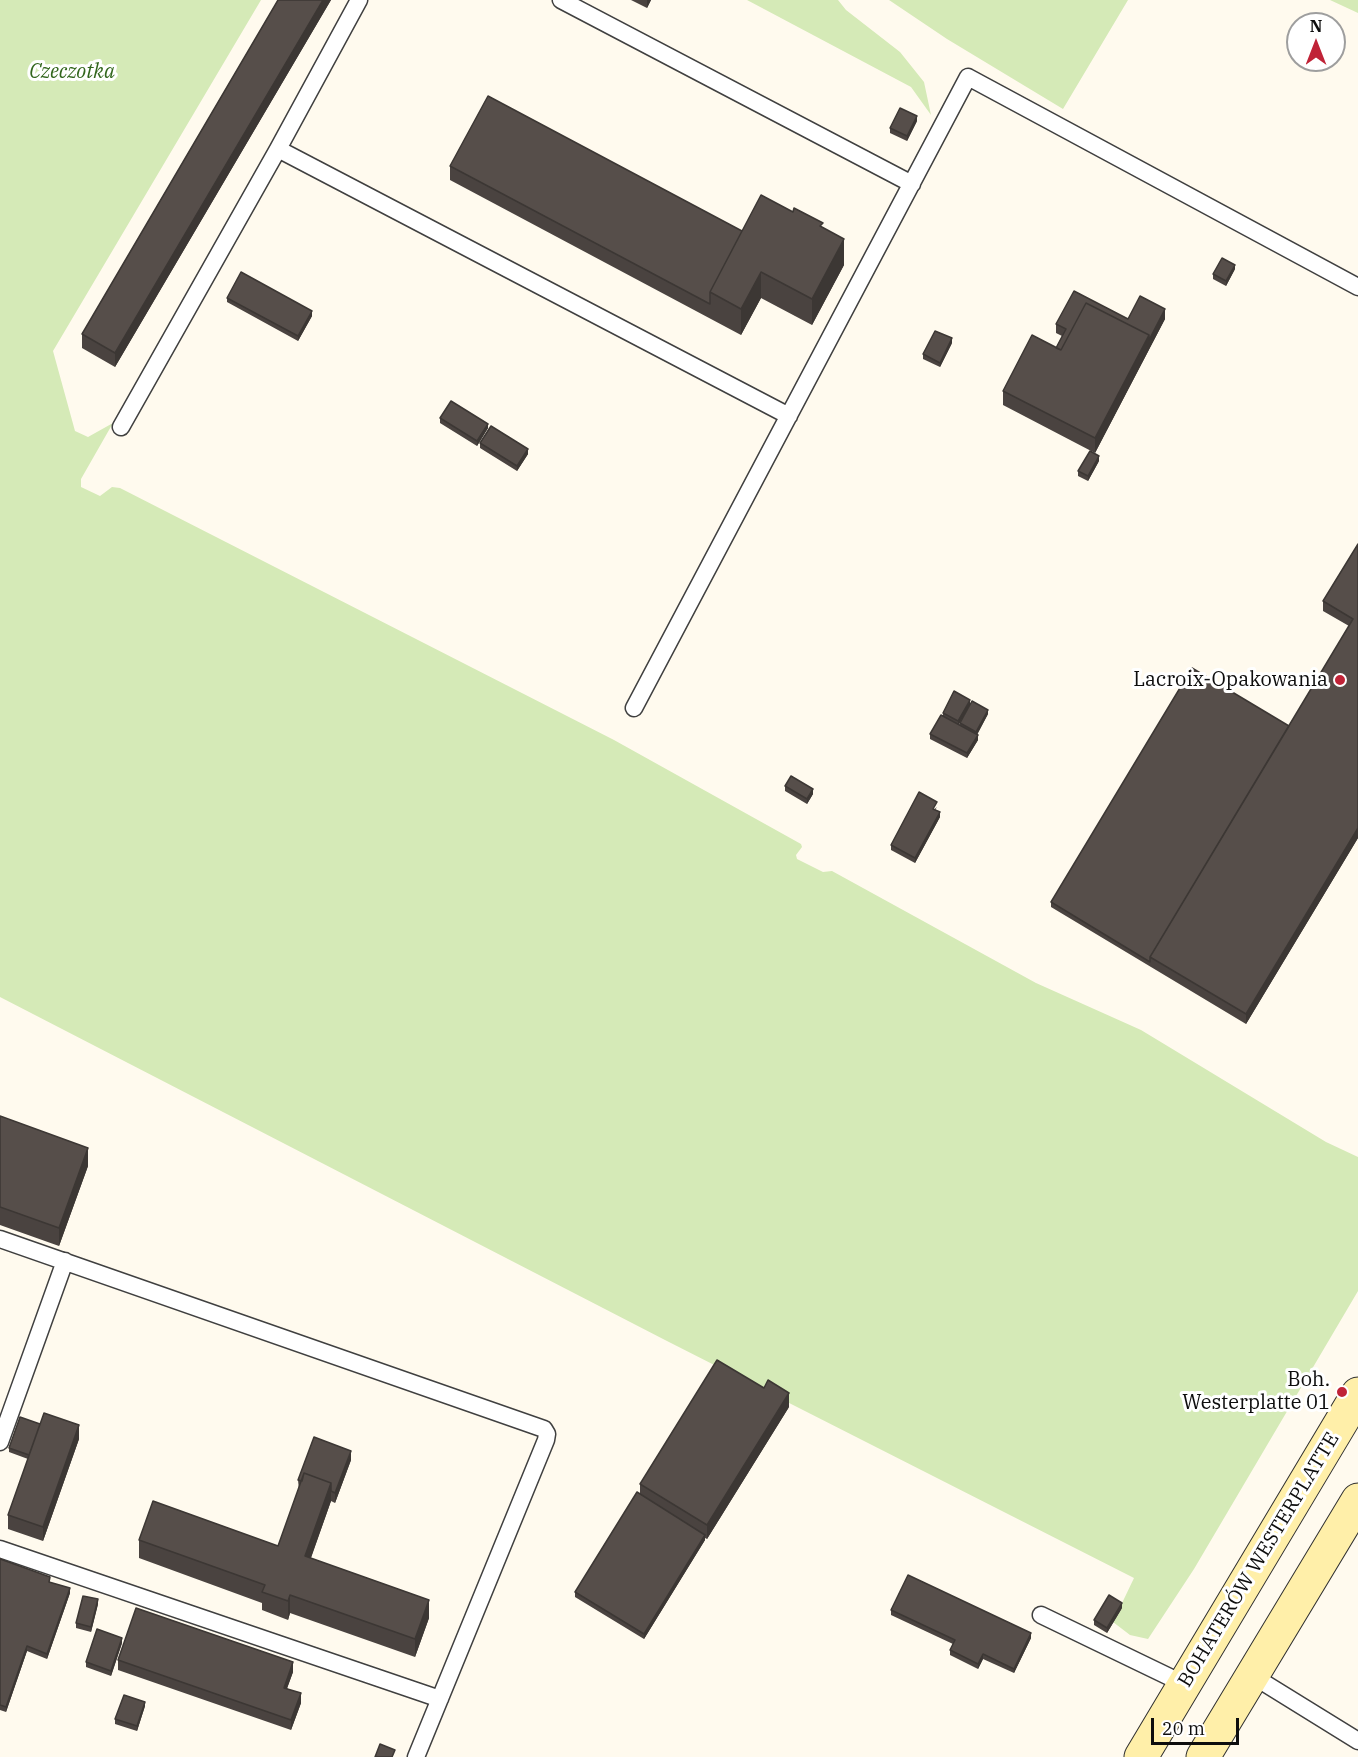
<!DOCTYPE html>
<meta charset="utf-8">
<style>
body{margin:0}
#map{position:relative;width:1358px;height:1757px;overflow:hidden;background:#fffaee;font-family:"IBM Plex Serif",serif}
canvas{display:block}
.north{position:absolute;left:1286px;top:12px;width:60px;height:60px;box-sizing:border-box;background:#fff;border:2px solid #9e9e9e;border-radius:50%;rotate:0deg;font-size:16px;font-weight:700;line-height:24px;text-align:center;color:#0d0d0d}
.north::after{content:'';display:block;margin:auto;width:21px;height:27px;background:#c02337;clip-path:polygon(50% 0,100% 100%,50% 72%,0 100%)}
.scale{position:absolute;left:1151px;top:1718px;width:88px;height:27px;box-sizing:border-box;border:3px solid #0d0d0d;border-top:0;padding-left:8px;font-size:18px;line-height:21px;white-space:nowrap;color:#0d0d0d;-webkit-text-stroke:4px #fff;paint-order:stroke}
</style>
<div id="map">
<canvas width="1358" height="1757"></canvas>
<div class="north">N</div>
<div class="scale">20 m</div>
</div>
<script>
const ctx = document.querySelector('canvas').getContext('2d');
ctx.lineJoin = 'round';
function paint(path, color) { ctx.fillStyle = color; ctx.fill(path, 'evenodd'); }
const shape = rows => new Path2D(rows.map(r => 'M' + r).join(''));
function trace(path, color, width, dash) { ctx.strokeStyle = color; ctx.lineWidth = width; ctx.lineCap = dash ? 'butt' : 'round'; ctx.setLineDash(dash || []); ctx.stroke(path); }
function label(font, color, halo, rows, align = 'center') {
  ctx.font = font + ' "IBM Plex Serif",serif'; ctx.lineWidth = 6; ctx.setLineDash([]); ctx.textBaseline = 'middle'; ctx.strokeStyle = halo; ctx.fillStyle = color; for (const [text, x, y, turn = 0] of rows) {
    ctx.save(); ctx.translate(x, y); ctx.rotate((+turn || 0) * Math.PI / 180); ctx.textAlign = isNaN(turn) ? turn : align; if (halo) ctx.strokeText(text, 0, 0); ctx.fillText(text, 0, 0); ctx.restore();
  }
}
paint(shape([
 [0,0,261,0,53,351,75,431,88,437,113,423,81,479,81,487,100,496,112,487,120,488,614,740,801,844,802,847,796,855,797,859,823,872,832,871,1036,983,1141,1030,1326,1142,1358,1157,1358,1291,1194,1569,1148,1639,1130,1635,1113,1622,1134,1578,665,1340,0,997],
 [747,0,838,0,846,10,900,52,924,82,931,115,911,87],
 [889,0,1128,0,1063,109,947,39],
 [1330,0,1358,0,1358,13]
]), '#d5eab7');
const lane = shape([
 [561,0,912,184],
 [278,149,789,416],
 [121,427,278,149,359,0],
 [634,708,968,77,1358,287],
 [0,1239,544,1429,547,1434,546,1440,416,1757],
 [0,1442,65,1261],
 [0,1549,440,1699],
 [1041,1615,1184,1684],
 [1253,1676,1358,1741]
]);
const secondary = shape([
 [1141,1757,1358,1394],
 [1203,1757,1358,1500]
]);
trace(lane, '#404040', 19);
trace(secondary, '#2f2f2f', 35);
trace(lane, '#fff', 16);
trace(secondary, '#ffefa9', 33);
paint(shape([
 [278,0,331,0,115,367,82,348,82,334],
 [631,0,651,0,647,8],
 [917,121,907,141,890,133,890,128],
 [450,166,742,231,823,227,844,265,812,325,761,298,741,335,450,180],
 [1235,269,1226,286,1213,279,1213,274],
 [227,298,312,316,298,341,227,302],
 [1165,319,1095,453,1003,405,1003,391,1056,348,1062,336,1056,333,1056,324],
 [952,343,940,367,923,359,923,354],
 [440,418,488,428,477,446,440,423],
 [480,443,528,454,517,471,480,448],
 [1099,461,1088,481,1078,476,1078,471],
 [1358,544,1358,838,1246,1024,1051,907,1051,902,1289,726,1349,626,1323,611,1323,601],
 [970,705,959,724,960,725,960,723,988,714,977,734,978,740,967,758,930,739,930,734,943,716,943,713],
 [785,786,813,794,807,804,785,791],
 [937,807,935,810,940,817,915,863,891,850,891,845],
 [0,1116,88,1166,59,1246,0,1225],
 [789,1407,707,1539,705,1538,705,1540,644,1639,575,1597,575,1592,640,1494,640,1484],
 [79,1439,43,1541,8,1529,8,1515,28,1459,9,1452,9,1448],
 [351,1460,335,1503,331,1501,311,1558,429,1618,415,1657,290,1613,288,1620,262,1610,262,1603,139,1558,139,1540,278,1546,299,1490,298,1480],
 [0,1559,50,1582,70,1593,47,1659,27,1651,6,1712,0,1710],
 [98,1604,91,1632,76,1628,76,1623],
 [1122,1608,1107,1633,1094,1625,1094,1620],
 [891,1610,1031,1638,1014,1673,983,1659,978,1669,950,1655,950,1650,953,1644,891,1615],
 [122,1643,111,1676,86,1667,86,1662],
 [118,1660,293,1672,287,1688,301,1703,291,1730,118,1670],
 [145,1706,137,1731,115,1724,115,1719]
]), '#4a4340');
paint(shape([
 [323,0,331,0,115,367,115,353],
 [647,0,651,0,647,8],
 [917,116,917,121,907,141,907,136],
 [844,239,844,265,812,325,812,299],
 [1235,265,1235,269,1226,286,1226,281],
 [761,272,761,298,741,335,741,309],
 [1165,309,1165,319,1095,453,1095,438,1149,335],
 [312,311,312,316,298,341,298,336],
 [952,338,952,343,940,367,940,363],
 [488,424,488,428,477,446,477,441],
 [528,449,528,454,517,471,517,466],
 [1099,456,1099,461,1088,481,1088,476],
 [970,700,970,705,958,726,958,721],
 [988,710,988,714,976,737,976,732],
 [978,735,978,740,967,758,967,753],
 [813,789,813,794,807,804,807,799],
 [940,812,940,817,915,863,915,858],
 [1358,828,1358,838,1246,1024,1246,1014],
 [88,1148,88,1166,59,1246,59,1228],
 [789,1393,789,1407,707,1539,707,1525],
 [79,1425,79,1439,43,1541,43,1527],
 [351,1451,351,1460,335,1503,335,1493],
 [331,1483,331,1501,305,1574,305,1556],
 [705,1535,705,1540,644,1639,644,1634],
 [70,1588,70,1593,47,1659,47,1654],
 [290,1595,290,1613,288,1620,288,1601],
 [98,1599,98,1604,91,1632,91,1627],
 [429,1600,429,1618,415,1657,415,1639],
 [1122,1603,1122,1608,1107,1633,1107,1628],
 [1031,1633,1031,1638,1014,1673,1014,1669],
 [122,1638,122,1643,111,1676,111,1671],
 [27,1646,27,1651,6,1712,6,1707],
 [983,1654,983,1659,978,1669,978,1664],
 [293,1662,293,1672,284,1697,284,1688],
 [301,1693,301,1703,291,1730,291,1720],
 [145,1702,145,1706,137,1731,137,1726]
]), '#3c3734');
const building = shape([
 [278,0,323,0,115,353,82,334,278,0],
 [488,96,742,231,710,292,710,304,450,166,488,96],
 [900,108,917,116,907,136,890,128,900,108],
 [761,195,793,212,794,208,823,223,820,226,844,239,812,299,761,272,741,309,710,292,761,195],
 [1222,258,1235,265,1226,281,1213,274,1222,258],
 [241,272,312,311,298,336,227,298,241,272],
 [1074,291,1128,319,1140,296,1165,309,1149,340,1149,335,1086,303,1061,350,1056,348,1066,329,1056,324,1074,291],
 [1086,303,1149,335,1095,438,1003,391,1032,335,1061,350,1086,303],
 [935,331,952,338,940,363,923,354,935,331],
 [451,401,488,424,477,441,440,418,451,401],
 [491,426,528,449,517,466,480,443,491,426],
 [1090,451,1099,456,1088,476,1078,471,1090,451],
 [1358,544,1358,828,1246,1014,1150,957,1353,619,1323,601,1358,544],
 [1192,668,1289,726,1150,957,1150,962,1051,902,1192,668],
 [954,691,970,700,958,721,943,713,954,691],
 [972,701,988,710,976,732,960,723,972,701],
 [941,715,978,735,967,753,930,734,941,715],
 [791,776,813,789,807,799,785,786,791,776],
 [919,792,937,802,933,809,940,812,915,858,891,845,919,792],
 [0,1116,88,1148,59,1228,0,1207,0,1116],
 [717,1360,764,1388,768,1380,789,1393,707,1525,640,1484,717,1360],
 [44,1413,79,1425,43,1527,8,1515,44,1413],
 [20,1417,40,1424,29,1455,9,1448,20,1417],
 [314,1437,351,1451,335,1493,331,1491,331,1483,304,1473,302,1481,298,1480,314,1437],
 [304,1473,331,1483,305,1556,429,1600,415,1639,290,1595,288,1601,262,1592,265,1585,139,1540,153,1501,278,1546,304,1473],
 [637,1492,705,1535,644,1634,575,1592,637,1492],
 [0,1559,50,1577,49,1582,70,1588,47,1654,27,1646,6,1707,0,1705,0,1559],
 [908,1575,1031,1633,1014,1669,983,1654,978,1664,950,1650,955,1640,891,1610,908,1575],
 [1109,1595,1122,1603,1107,1628,1094,1620,1109,1595],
 [83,1596,98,1599,91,1627,76,1623,83,1596],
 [136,1608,293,1662,284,1688,301,1693,291,1720,118,1660,136,1608],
 [97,1629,122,1638,111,1671,86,1662,97,1629],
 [124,1695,145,1702,137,1726,115,1719,124,1695],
 [380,1744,395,1750,392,1757,375,1757,380,1744]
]);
paint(building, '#564e4a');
trace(building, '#3c3734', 1.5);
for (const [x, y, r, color] of [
 [1340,680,6,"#c02337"],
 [1342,1392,6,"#c02337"]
]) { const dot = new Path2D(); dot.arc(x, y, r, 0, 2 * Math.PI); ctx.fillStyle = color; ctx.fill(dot); trace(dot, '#fff', 2); }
label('italic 20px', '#32661d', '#fff', [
 ["Czeczotka",72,72]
]);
label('20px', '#0d0d0d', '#fff', [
 ["Lacroix-Opakowania",1328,680],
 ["Boh.",1330,1380],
 ["Westerplatte 01",1330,1403]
], 'right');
label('20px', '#0d0d0d', '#fff', [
 ["BOHATERÓW WESTERPLATTE",1259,1560,-59]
]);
</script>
